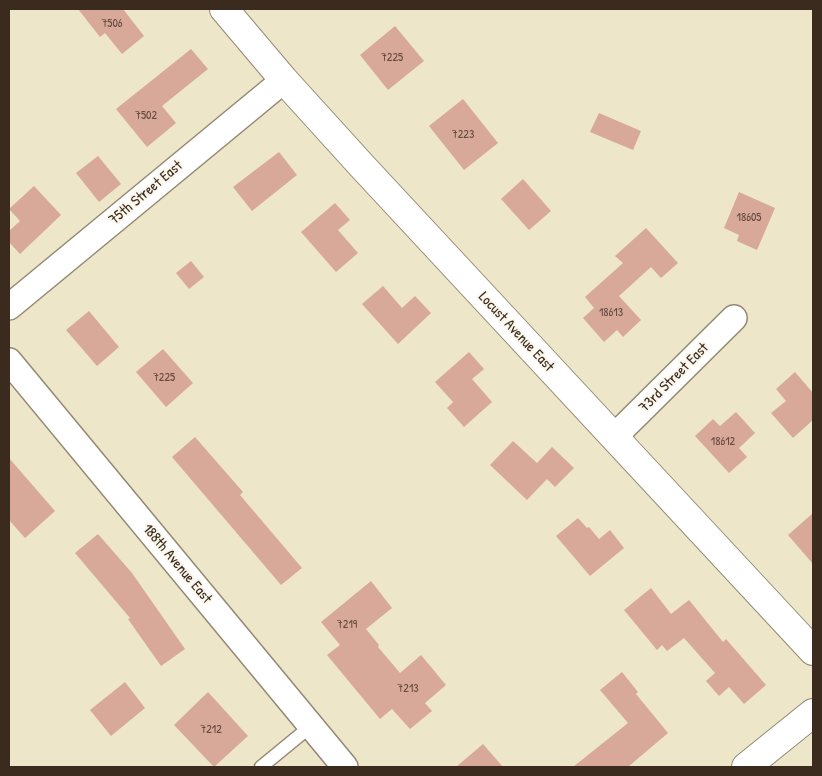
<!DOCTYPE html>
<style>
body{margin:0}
#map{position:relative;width:822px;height:776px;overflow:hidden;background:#ede6c9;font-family:"Patrick Hand",sans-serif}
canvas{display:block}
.frame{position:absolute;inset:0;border:10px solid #3b2a1e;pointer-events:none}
</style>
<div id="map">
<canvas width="822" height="776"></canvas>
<div class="frame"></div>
</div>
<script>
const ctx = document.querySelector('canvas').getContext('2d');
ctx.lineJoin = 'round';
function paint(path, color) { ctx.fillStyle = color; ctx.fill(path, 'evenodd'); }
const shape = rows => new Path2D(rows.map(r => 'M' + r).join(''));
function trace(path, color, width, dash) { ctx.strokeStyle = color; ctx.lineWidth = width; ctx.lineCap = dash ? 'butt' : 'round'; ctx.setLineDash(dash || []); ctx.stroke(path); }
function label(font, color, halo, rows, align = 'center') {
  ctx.font = font + ' "Patrick Hand",sans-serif'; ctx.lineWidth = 4; ctx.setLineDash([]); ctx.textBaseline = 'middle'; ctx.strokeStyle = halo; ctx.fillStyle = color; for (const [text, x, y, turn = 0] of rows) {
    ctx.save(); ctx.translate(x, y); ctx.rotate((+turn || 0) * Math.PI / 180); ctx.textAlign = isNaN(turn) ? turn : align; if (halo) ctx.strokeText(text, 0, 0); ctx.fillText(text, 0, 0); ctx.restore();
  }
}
paint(shape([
 [78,9,123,9,144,36,122,54,105,33,100,37],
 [395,26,424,61,388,90,360,55],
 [191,49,208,69,162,106,176,123,147,147,116,109],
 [463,99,498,143,464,170,429,126],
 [599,113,641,131,633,150,590,132],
 [279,152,297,175,252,211,233,187],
 [98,156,121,184,99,202,76,173],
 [523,179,551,211,529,230,501,199],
 [34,186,61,215,20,254,9,242,9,231,20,221,9,209],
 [739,192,775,208,757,250,737,241,739,235,724,228],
 [335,203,350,220,338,230,358,253,336,272,301,232],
 [646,228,678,263,661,278,651,267,619,296,641,320,623,337,617,330,604,342,583,318,594,308,585,297,623,263,615,256],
 [191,261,204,277,189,289,176,273],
 [383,286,402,308,415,296,431,313,398,344,362,304],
 [89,311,119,347,97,366,66,330],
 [163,349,193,383,166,407,136,372],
 [469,352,484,369,472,379,492,402,464,427,447,408,453,402,435,382],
 [795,372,813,393,813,420,793,438,771,413,786,401,776,389],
 [736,412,755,433,739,448,747,457,729,473,695,436,713,419,720,426],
 [195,437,243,492,240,495,302,568,281,585,172,457],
 [513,441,537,463,552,447,574,468,555,487,547,479,527,500,490,465],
 [9,458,55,511,25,538,9,520],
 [813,513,813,564,788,535],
 [578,518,587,528,589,527,599,539,610,530,624,548,590,576,556,536],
 [98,534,132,573,185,649,161,666,128,619,130,618,75,553],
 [371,581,392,608,366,629,379,645,378,647,400,673,421,655,446,685,425,703,432,711,410,729,392,709,380,719,327,655,340,645,321,622],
 [651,588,671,614,689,600,723,642,726,639,766,685,744,704,729,687,719,696,706,681,715,673,684,638,667,651,662,645,657,650,624,610],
 [622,672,638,692,636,694,668,733,628,767,573,767,628,723,600,690],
 [125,682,145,708,111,736,90,710],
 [208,692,248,736,214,767,174,725],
 [483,744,503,767,456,767]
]), '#d8a899');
const service = shape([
 [261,767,311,726]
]);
const minor = shape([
 [9,307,284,80],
 [9,361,345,767],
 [614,437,734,318]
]);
const tertiary = shape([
 [224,9,284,80,362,166,813,651],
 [746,767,813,713]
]);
trace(service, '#948874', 15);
trace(minor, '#948874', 28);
trace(tertiary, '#948874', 30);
trace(service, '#fff', 12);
trace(minor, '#fff', 25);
trace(tertiary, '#fff', 28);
label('12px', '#624a3d', null, [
 ["7506",112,24],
 ["7225",392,58],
 ["7502",146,116],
 ["7223",463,135],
 ["18605",749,218],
 ["18613",611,313],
 ["7225",164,378],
 ["18612",723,442],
 ["7219",347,625],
 ["7213",408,689],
 ["7212",211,730]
]);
label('15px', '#3b2a1e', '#fbf7ec', [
 ["75th Street East",146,193,-40],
 ["Locust Avenue East",516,332,47],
 ["73rd Street East",674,378,-45],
 ["188th Avenue East",177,564,50]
]);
</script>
